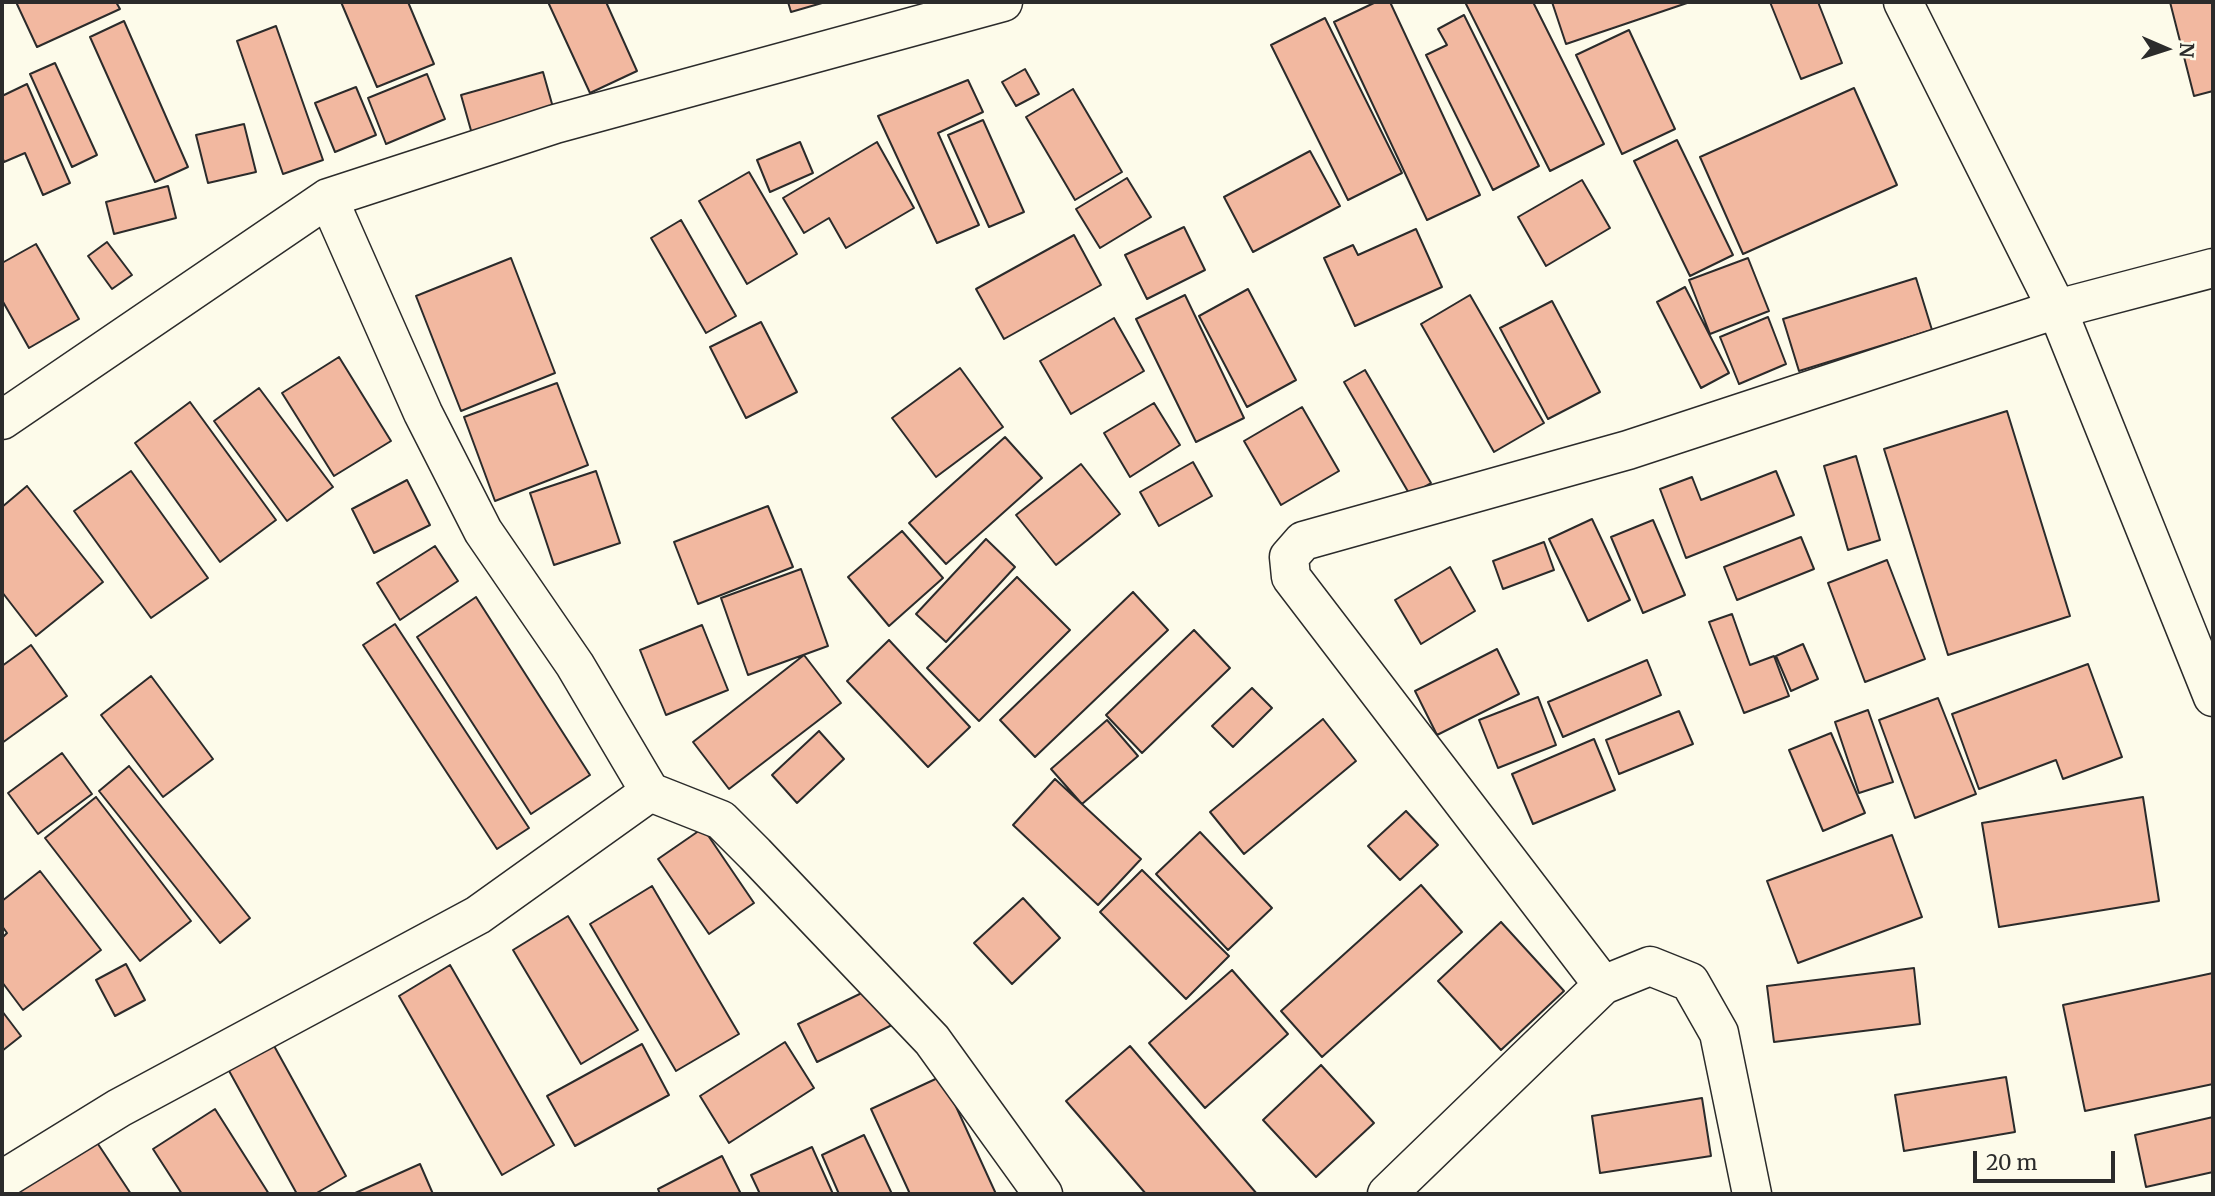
<!DOCTYPE html>
<style>
body{margin:0}
#map{position:relative;width:2215px;height:1196px;overflow:hidden;background:#fdfbea;font-family:Merriweather,serif}
canvas{display:block}
.frame{position:absolute;inset:0;border:4px solid #2b2b2b;pointer-events:none}
.north{position:absolute;left:2131px;top:14px;width:70px;height:70px;-webkit-text-stroke:5px #fdfbea;paint-order:stroke;rotate:93deg;font-size:19px;font-weight:700;line-height:28px;text-align:center;color:#2b2b2b}
.north::after{content:'';display:block;margin:auto;width:24px;height:32px;background:#2b2b2b;clip-path:polygon(50% 0,100% 100%,50% 72%,0 100%)}
.scale{position:absolute;left:1973px;top:1151px;width:142px;height:32px;box-sizing:border-box;border:4px solid #2b2b2b;border-top:0;padding-left:9px;font-size:21px;line-height:24px;white-space:nowrap;color:#2b2b2b;-webkit-text-stroke:5px #fdfbea;paint-order:stroke}
</style>
<div id="map">
<canvas width="2215" height="1196"></canvas>
<div class="frame"></div>
<div class="north">N</div>
<div class="scale">20 m</div>
</div>
<script>
const ctx = document.querySelector('canvas').getContext('2d');
ctx.lineJoin = 'round';
function paint(path, color) { ctx.fillStyle = color; ctx.fill(path, 'evenodd'); }
const shape = rows => new Path2D(rows.map(r => 'M' + r).join(''));
function trace(path, color, width, dash) { ctx.strokeStyle = color; ctx.lineWidth = width; ctx.lineCap = dash ? 'butt' : 'round'; ctx.setLineDash(dash || []); ctx.stroke(path); }
const building = shape([
 [16,2,116,2,120,9,37,47,16,2],
 [341,2,408,2,434,64,377,87,341,2],
 [548,2,606,2,637,71,590,93,548,2],
 [788,2,822,2,822,3,791,12,788,2],
 [1376,2,1390,2,1480,195,1427,220,1334,22,1376,2],
 [1465,2,1533,2,1604,144,1550,171,1465,2],
 [1552,2,1690,2,1566,44,1552,2],
 [1770,2,1818,2,1842,63,1801,79,1770,2],
 [2170,2,2213,2,2213,91,2194,96,2170,2],
 [1464,15,1539,166,1493,190,1426,55,1447,45,1438,29,1464,15],
 [1325,18,1402,173,1348,200,1271,45,1325,18],
 [124,21,188,167,155,182,90,37,124,21],
 [276,26,323,160,283,174,237,41,276,26],
 [1629,30,1675,129,1622,154,1576,55,1629,30],
 [55,63,97,155,72,167,30,74,55,63],
 [1025,69,1039,94,1016,106,1002,82,1025,69],
 [543,72,554,111,472,134,461,95,543,72],
 [427,74,445,119,386,144,368,98,427,74],
 [968,80,983,112,938,133,979,225,937,243,878,116,968,80],
 [27,84,70,183,43,195,25,153,4,162,2,156,2,96,27,84],
 [356,87,376,135,335,152,315,103,356,87],
 [1854,88,1897,185,1743,254,1700,157,1854,88],
 [1073,89,1122,172,1075,200,1026,117,1073,89],
 [983,120,1024,212,989,227,948,135,983,120],
 [244,124,256,172,208,183,196,135,244,124],
 [1677,140,1733,255,1690,276,1634,161,1677,140],
 [800,142,813,173,770,192,757,160,800,142],
 [877,142,914,208,846,248,829,218,804,233,783,198,877,142],
 [1310,151,1340,206,1253,252,1224,197,1310,151],
 [749,172,797,254,747,284,699,201,749,172],
 [1127,178,1151,217,1100,248,1076,209,1127,178],
 [1582,180,1610,228,1546,266,1518,217,1582,180],
 [168,186,176,218,114,234,106,202,168,186],
 [681,220,736,316,706,333,651,238,681,220],
 [1184,227,1205,270,1147,299,1125,255,1184,227],
 [1416,229,1442,287,1355,326,1324,258,1353,245,1358,255,1416,229],
 [1074,235,1101,285,1004,339,976,289,1074,235],
 [107,242,132,275,112,289,88,256,107,242],
 [36,244,79,319,29,348,2,300,2,263,36,244],
 [511,258,555,373,461,411,416,296,511,258],
 [1748,258,1769,311,1710,334,1689,280,1748,258],
 [1916,278,1932,330,1799,371,1783,319,1916,278],
 [1685,287,1729,373,1701,388,1657,302,1685,287],
 [1248,289,1296,380,1247,407,1199,316,1248,289],
 [1185,295,1244,418,1196,442,1136,319,1185,295],
 [1470,295,1544,423,1494,452,1421,324,1470,295],
 [1552,301,1600,392,1548,419,1500,328,1552,301],
 [1768,317,1786,364,1739,384,1720,337,1768,317],
 [1114,318,1144,371,1071,414,1040,361,1114,318],
 [761,322,797,392,746,418,710,347,761,322],
 [339,357,391,441,334,476,282,393,339,357],
 [960,368,1003,427,936,477,892,418,960,368],
 [1365,370,1431,483,1410,495,1344,382,1365,370],
 [557,383,588,465,495,501,464,417,557,383],
 [259,388,333,487,287,521,214,421,259,388],
 [190,402,276,520,220,562,135,443,190,402],
 [1154,403,1180,445,1130,477,1104,433,1154,403],
 [1302,407,1339,471,1281,505,1244,441,1302,407],
 [2007,411,2070,616,1948,655,1884,449,2007,411],
 [1005,437,1042,478,946,564,909,523,1005,437],
 [1856,456,1880,540,1848,550,1824,466,1856,456],
 [1193,462,1212,496,1159,526,1140,492,1193,462],
 [1081,464,1120,514,1056,565,1016,515,1081,464],
 [131,471,208,578,151,618,74,511,131,471],
 [596,471,620,543,554,565,530,493,596,471],
 [1776,471,1794,515,1686,558,1660,489,1692,477,1701,500,1776,471],
 [407,480,430,525,374,553,352,509,407,480],
 [27,486,103,582,36,636,2,592,2,507,27,486],
 [768,506,793,567,698,604,674,542,768,506],
 [1592,519,1630,600,1588,621,1549,539,1592,519],
 [1653,520,1685,595,1643,613,1611,537,1653,520],
 [902,531,943,578,889,626,848,577,902,531],
 [1801,537,1814,569,1737,600,1724,567,1801,537],
 [986,539,1015,567,946,642,916,614,986,539],
 [1544,542,1554,570,1503,589,1493,561,1544,542],
 [435,546,458,581,400,620,377,583,435,546],
 [1887,560,1925,659,1865,682,1828,583,1887,560],
 [1450,567,1475,611,1421,644,1395,600,1450,567],
 [801,569,828,646,748,675,721,598,801,569],
 [1017,577,1070,630,979,721,927,668,1017,577],
 [1133,592,1168,630,1035,757,1000,720,1133,592],
 [476,597,590,775,531,814,417,637,476,597],
 [1732,614,1750,665,1774,656,1789,696,1744,713,1709,622,1732,614],
 [395,624,529,828,497,849,363,645,395,624],
 [702,625,728,690,666,715,640,650,702,625],
 [1194,630,1230,668,1142,753,1106,715,1194,630],
 [889,640,970,727,928,767,847,681,889,640],
 [1803,644,1818,679,1791,691,1776,656,1803,644],
 [31,645,67,696,2,743,2,666,31,645],
 [1497,649,1519,694,1437,735,1415,691,1497,649],
 [804,655,841,703,729,789,693,742,804,655],
 [1647,660,1661,695,1563,737,1548,702,1647,660],
 [2088,664,2122,757,2063,779,2056,760,1979,789,1952,714,2088,664],
 [151,676,213,759,163,797,101,715,151,676],
 [1252,688,1272,708,1233,747,1212,726,1252,688],
 [1538,697,1556,745,1498,768,1479,720,1538,697],
 [1938,698,1976,794,1915,818,1879,720,1938,698],
 [1868,710,1893,782,1859,793,1835,722,1868,710],
 [1679,711,1693,744,1619,774,1606,740,1679,711],
 [1323,719,1356,761,1244,854,1210,812,1323,719],
 [1107,720,1138,756,1082,804,1051,769,1107,720],
 [819,731,844,759,797,803,772,775,819,731],
 [1831,733,1865,813,1823,831,1789,750,1831,733],
 [1594,739,1615,790,1533,824,1512,774,1594,739],
 [62,753,92,794,38,834,8,793,62,753],
 [129,766,250,918,220,943,99,791,129,766],
 [1055,779,1141,859,1098,905,1013,825,1055,779],
 [96,797,191,921,140,961,45,838,96,797],
 [2143,797,2159,901,1999,927,1982,823,2143,797],
 [1406,811,1438,845,1400,880,1368,846,1406,811],
 [703,828,754,903,709,934,658,859,703,828],
 [1200,832,1272,908,1228,950,1156,874,1200,832],
 [1892,835,1922,917,1798,963,1767,881,1892,835],
 [1142,870,1229,956,1186,999,1100,912,1142,870],
 [40,871,101,950,23,1010,2,982,2,938,7,933,2,926,2,901,40,871],
 [1421,885,1462,932,1322,1057,1281,1011,1421,885],
 [652,886,739,1034,676,1071,590,924,652,886],
 [1023,898,1060,938,1012,984,974,943,1023,898],
 [568,916,638,1030,581,1064,513,950,568,916],
 [1501,922,1564,991,1501,1050,1438,981,1501,922],
 [126,964,145,1000,115,1016,96,980,126,964],
 [450,965,554,1145,502,1175,399,996,450,965],
 [1914,968,1920,1024,1774,1042,1767,986,1914,968],
 [1232,970,1288,1034,1205,1108,1149,1043,1232,970],
 [2213,973,2213,1084,2085,1111,2063,1005,2213,973],
 [874,987,892,1025,817,1062,798,1024,874,987],
 [2,1011,21,1036,2,1051,2,1011],
 [785,1042,814,1088,729,1143,700,1096,785,1042],
 [273,1044,346,1176,315,1194,297,1194,228,1069,273,1044],
 [642,1044,669,1095,575,1146,547,1096,642,1044],
 [1130,1046,1257,1194,1146,1194,1066,1101,1130,1046],
 [1321,1065,1374,1123,1316,1177,1263,1120,1321,1065],
 [942,1076,996,1194,910,1194,871,1109,942,1076],
 [2006,1077,2015,1132,1904,1151,1895,1095,2006,1077],
 [1702,1098,1711,1156,1600,1173,1592,1116,1702,1098],
 [215,1109,269,1194,182,1194,153,1149,215,1109],
 [2213,1117,2213,1172,2146,1187,2135,1135,2213,1117],
 [864,1135,892,1194,839,1194,822,1155,864,1135],
 [94,1138,131,1194,13,1194,94,1138],
 [812,1147,833,1194,760,1194,751,1175,812,1147],
 [722,1156,741,1194,660,1194,658,1189,722,1156],
 [420,1164,433,1194,353,1194,420,1164]
]);
paint(building, '#f2b8a0');
trace(building, '#2b2b2b', 2);
const minor = shape([
 [1903,2,2057,309,2213,697],
 [328,198,423,413,483,531,575,665,650,792,721,820,755,854,932,1040,1043,1194],
 [2,420,328,198,555,124,1003,2],
 [1603,985,1291,577,1289,557,1303,541,1628,450,2057,309,2213,268],
 [2,1180,119,1108,478,915,650,792],
 [1387,1194,1603,985,1650,966,1690,982,1719,1033,1752,1194]
]);
trace(minor, '#2b2b2b', 41);
trace(minor, '#fdfbea', 38);
</script>
